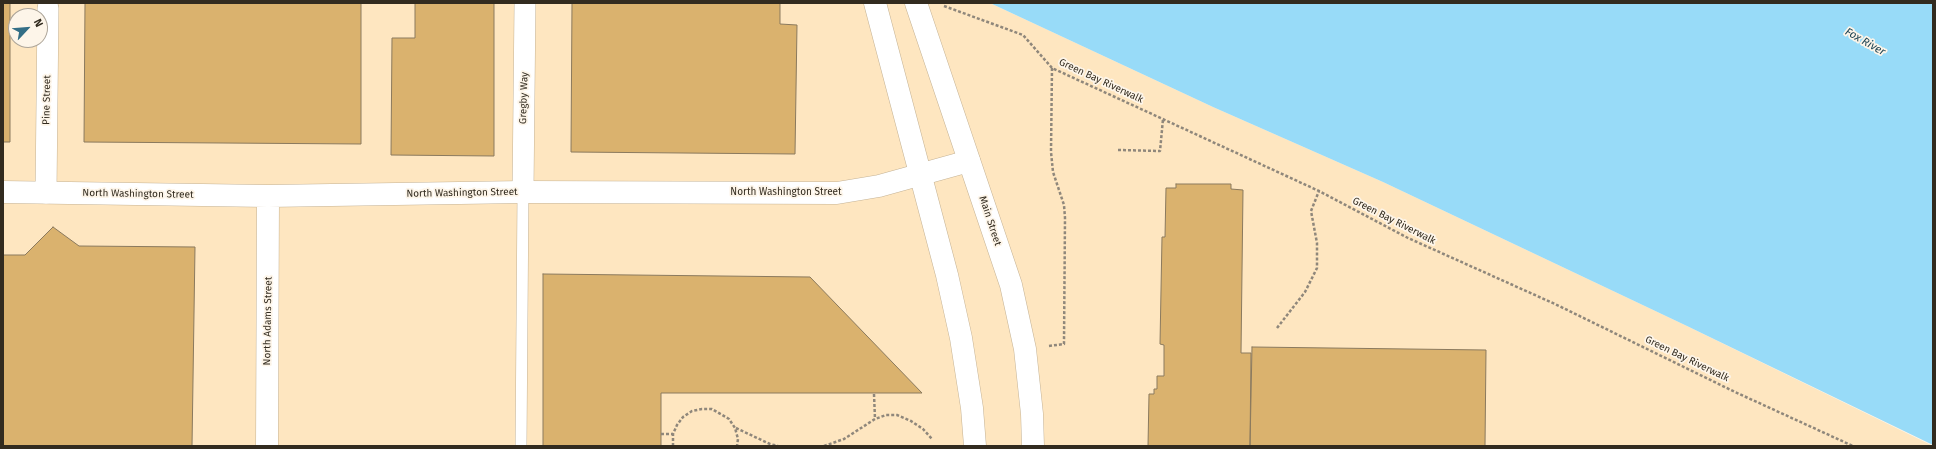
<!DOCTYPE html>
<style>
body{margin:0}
#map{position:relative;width:1936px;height:449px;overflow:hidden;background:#fdf5e9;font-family:"Fira Sans",sans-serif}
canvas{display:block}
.frame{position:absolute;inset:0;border:4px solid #322b1f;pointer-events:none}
.north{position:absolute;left:8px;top:8px;width:40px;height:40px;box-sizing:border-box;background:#fdf5e9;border:1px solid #aca498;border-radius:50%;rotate:64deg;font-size:11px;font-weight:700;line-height:16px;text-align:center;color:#322b1f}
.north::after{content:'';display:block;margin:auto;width:14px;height:18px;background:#336e86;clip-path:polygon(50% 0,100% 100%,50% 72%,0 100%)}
</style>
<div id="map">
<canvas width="1936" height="449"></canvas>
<div class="frame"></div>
<div class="north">N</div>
</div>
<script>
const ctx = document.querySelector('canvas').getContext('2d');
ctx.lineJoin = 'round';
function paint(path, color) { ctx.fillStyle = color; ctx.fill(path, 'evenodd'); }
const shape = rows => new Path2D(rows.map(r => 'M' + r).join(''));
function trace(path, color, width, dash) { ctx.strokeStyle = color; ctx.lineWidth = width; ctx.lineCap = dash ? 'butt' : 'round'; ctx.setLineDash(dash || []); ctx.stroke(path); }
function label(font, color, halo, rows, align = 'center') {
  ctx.font = font + ' "Fira Sans",sans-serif'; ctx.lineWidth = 3.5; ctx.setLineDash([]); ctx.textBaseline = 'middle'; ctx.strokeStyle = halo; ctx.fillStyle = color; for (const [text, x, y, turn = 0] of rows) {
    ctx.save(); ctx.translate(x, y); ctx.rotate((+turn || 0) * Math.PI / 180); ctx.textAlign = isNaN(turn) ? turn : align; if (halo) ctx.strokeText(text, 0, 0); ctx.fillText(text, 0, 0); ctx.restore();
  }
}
paint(shape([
 [3,3,990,3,1213,107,1383,182,1687,326,1933,446,3,446],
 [16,16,40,16,40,40,16,40]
]), '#fee6c0');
paint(shape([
 [990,3,1933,3,1933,445,1687,326,1383,182,1213,107]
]), '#98dbf8');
const building = shape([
 [3,3,10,3,10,142,3,142,3,3],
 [85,3,361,3,361,144,84,142,85,3],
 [415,3,494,3,494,156,391,155,392,38,415,38,415,3],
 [572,3,780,3,780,24,797,25,795,154,571,152,572,3],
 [1176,184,1231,184,1231,189,1243,190,1241,353,1251,353,1250,446,1148,446,1149,394,1154,394,1154,389,1157,389,1157,376,1164,376,1164,345,1160,344,1162,237,1165,237,1166,188,1176,188,1176,184],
 [53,227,79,246,195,247,192,446,3,446,3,255,25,255,53,227],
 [543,274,810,277,922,393,661,393,661,446,543,446,543,274],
 [1252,347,1486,350,1485,446,1250,446,1252,347]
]);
paint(building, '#dab26e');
trace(building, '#8b7a5e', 1);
const service = shape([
 [521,446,523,192]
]);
const minor = shape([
 [523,192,525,3],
 [46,193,48,8]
]);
const tertiary = shape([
 [3,192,268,196,523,192,837,193,879,186,969,161],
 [267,446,268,196]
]);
const primary = shape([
 [875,3,947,275,961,338,972,408,975,446],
 [916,3,1011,285,1025,349,1032,414,1033,446]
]);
trace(service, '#c5b395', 12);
trace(minor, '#c5b395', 22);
trace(tertiary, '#c5b395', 23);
trace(primary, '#c5b395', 23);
trace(shape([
 [944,6,1023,35,1052,68,1319,191,1408,238,1555,304,1735,392,1853,446],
 [1118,150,1160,151,1163,119],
 [1277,328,1305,292,1317,268,1317,243,1311,211,1319,191],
 [1049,346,1064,344,1065,218,1064,205,1053,172,1051,152,1052,68],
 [874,394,875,419],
 [736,428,770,444,778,446],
 [661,434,673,434],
 [673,446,673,434,677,425,683,417,692,411,702,409,712,409,729,419,735,428,738,439,737,446],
 [824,446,844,439,875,419,886,415,897,415,911,421,923,429,932,439]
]), '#8f877b', 2.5, [3, 2]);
trace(service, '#fff', 11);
trace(minor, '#fff', 21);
trace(tertiary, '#fff', 22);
trace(primary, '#fff', 22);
label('10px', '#322b1f', '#fdf5e9', [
 ["Green Bay Riverwalk",1101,81,25],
 ["Gregby Way",524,98,-88],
 ["Pine Street",47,100,-89],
 ["North Washington Street",786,192],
 ["North Washington Street",462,193,-1],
 ["North Washington Street",138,194,1],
 ["Main Street",990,221,72],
 ["Green Bay Riverwalk",1394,221,27],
 ["North Adams Street",268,321,-89],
 ["Green Bay Riverwalk",1687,359,26]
]);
label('italic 11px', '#183f4f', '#fdf5e9', [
 ["Fox River",1865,42,30]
]);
</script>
